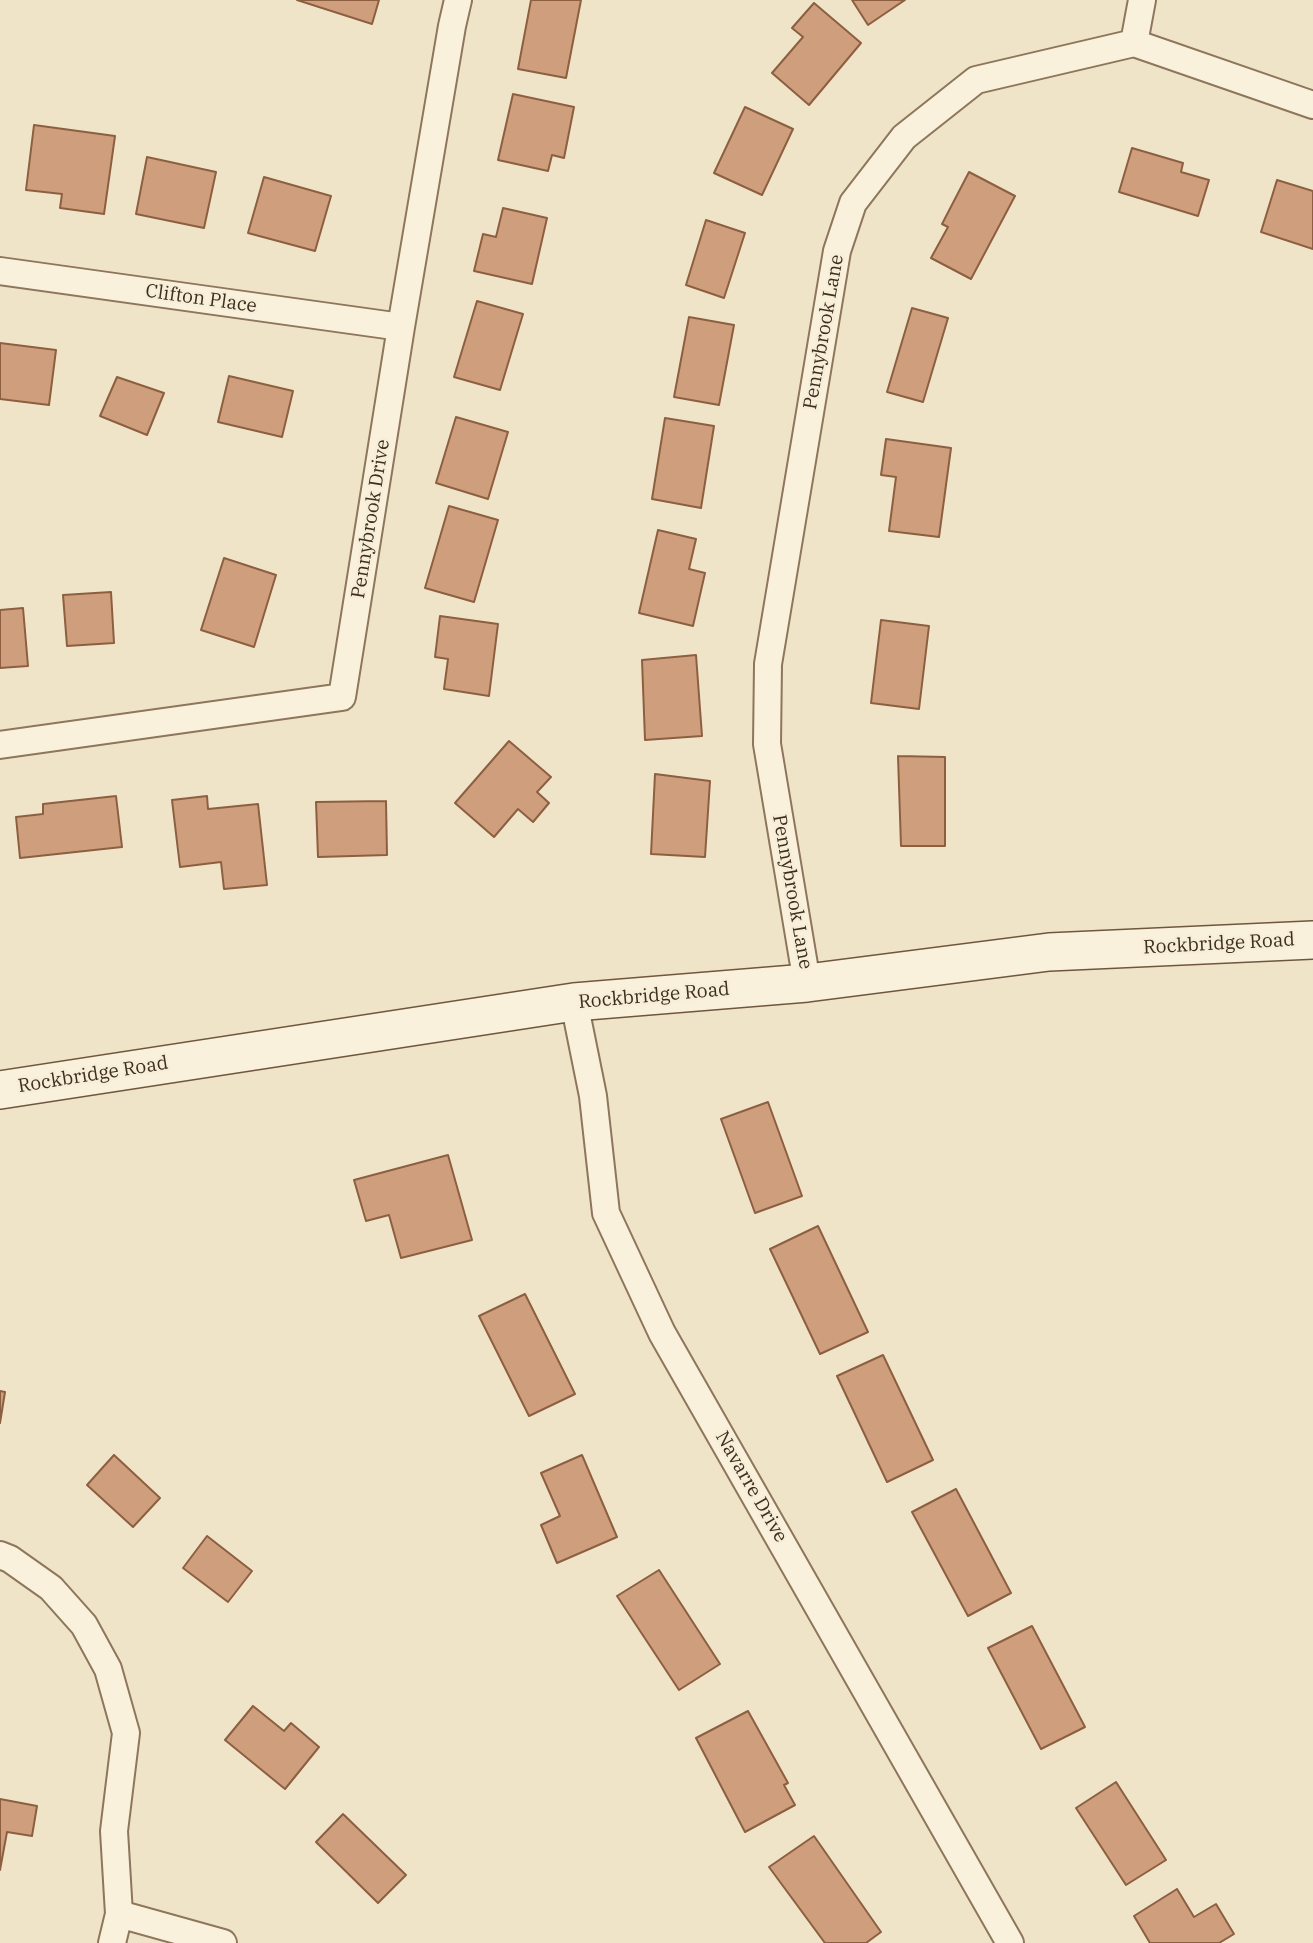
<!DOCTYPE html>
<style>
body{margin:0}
canvas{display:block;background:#f0e4c8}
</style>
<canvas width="1313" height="1943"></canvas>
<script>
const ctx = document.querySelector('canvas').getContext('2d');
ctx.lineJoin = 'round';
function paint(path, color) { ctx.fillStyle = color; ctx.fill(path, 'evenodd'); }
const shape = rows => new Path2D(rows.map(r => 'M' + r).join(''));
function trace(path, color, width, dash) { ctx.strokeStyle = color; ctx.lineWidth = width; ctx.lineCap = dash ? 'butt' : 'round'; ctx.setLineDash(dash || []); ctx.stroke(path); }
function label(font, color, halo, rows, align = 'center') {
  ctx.font = font + ' "IBM Plex Serif",serif'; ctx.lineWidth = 5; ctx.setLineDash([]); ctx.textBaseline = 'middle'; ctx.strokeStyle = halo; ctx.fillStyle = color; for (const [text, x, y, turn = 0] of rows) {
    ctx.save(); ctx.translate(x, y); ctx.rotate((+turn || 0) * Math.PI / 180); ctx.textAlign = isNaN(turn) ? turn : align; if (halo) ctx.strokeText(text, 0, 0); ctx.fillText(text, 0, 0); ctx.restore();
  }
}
const building = shape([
 [297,0,379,0,372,24,297,0],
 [531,0,581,0,566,78,518,69,531,0],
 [852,0,905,0,868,25,852,0],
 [814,3,861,43,809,105,772,73,803,37,792,28,814,3],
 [513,94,574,107,564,158,552,155,548,171,498,160,513,94],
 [745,107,793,129,762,195,714,173,745,107],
 [34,125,115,136,104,214,60,208,62,194,26,190,34,125],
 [1132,148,1183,163,1181,172,1209,180,1198,216,1119,192,1132,148],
 [147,157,216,172,204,228,136,214,147,157],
 [969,172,1015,196,971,279,931,258,948,227,942,224,969,172],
 [264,177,331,196,315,251,248,233,264,177],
 [1277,180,1313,191,1313,249,1261,232,1277,180],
 [503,208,547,218,532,284,474,271,483,234,496,237,503,208],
 [706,220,745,233,724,298,686,285,706,220],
 [477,301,523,314,500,390,454,377,477,301],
 [912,308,948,318,923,402,887,392,912,308],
 [689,317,734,325,719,405,674,397,689,317],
 [0,343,56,350,49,405,0,399,0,343],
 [229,376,293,391,282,437,218,422,229,376],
 [117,377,164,393,147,435,100,416,117,377],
 [456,417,508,432,488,499,436,483,456,417],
 [665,418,714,426,701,508,652,499,665,418],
 [886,439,951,448,939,537,889,531,896,477,881,475,886,439],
 [449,506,498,520,474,602,425,588,449,506],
 [658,530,696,539,689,569,705,573,693,626,639,613,658,530],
 [224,558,276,575,254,647,201,630,224,558],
 [111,592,114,643,67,646,63,595,111,592],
 [23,608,28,666,0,668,0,610,23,608],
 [440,616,498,624,489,696,444,689,448,659,435,657,440,616],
 [881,620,929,626,919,709,871,703,881,620],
 [696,655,702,736,645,740,642,660,696,655],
 [509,741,551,777,537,792,549,803,533,822,518,809,494,837,455,803,509,741],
 [898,756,945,757,945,846,901,846,898,756],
 [655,774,710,781,705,857,651,854,655,774],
 [116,796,122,847,20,858,16,817,43,814,43,804,116,796],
 [207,796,208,809,258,804,267,885,224,889,221,862,180,867,172,800,207,796],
 [386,801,387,855,318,857,316,802,386,801],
 [768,1102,802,1196,755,1213,721,1119,768,1102],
 [448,1155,472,1240,401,1258,389,1215,366,1221,354,1180,448,1155],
 [818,1226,868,1332,820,1354,770,1249,818,1226],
 [525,1294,575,1394,529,1416,479,1316,525,1294],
 [883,1355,933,1460,887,1482,837,1376,883,1355],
 [0,1391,5,1392,0,1423,0,1391],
 [114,1455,160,1498,133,1527,87,1485,114,1455],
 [582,1455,617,1537,557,1563,541,1525,560,1516,541,1473,582,1455],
 [956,1489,1011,1593,968,1616,912,1512,956,1489],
 [207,1536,252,1571,228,1602,183,1568,207,1536],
 [659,1570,720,1664,679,1690,617,1596,659,1570],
 [1032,1626,1085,1727,1041,1749,988,1648,1032,1626],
 [253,1706,284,1731,291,1723,319,1747,285,1789,225,1740,253,1706],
 [748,1711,788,1783,784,1785,795,1805,745,1832,696,1738,748,1711],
 [1116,1782,1166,1860,1126,1885,1076,1808,1116,1782],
 [0,1799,37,1806,32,1836,7,1832,0,1870,0,1799],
 [343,1814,406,1875,378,1903,316,1842,343,1814],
 [814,1836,881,1932,866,1943,825,1943,769,1867,814,1836],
 [1177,1889,1194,1917,1216,1904,1234,1934,1219,1943,1150,1943,1134,1916,1177,1889]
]);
paint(building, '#cf9f7d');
trace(building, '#8d5f41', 2);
const street = shape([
 [1134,43,1142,0],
 [0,271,401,327],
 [0,745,342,697,401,327,452,26,458,0],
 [807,983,767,744,768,664,837,251,853,203,904,137,976,80,1134,43,1313,105],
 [574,1002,593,1096,606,1213,662,1333,1010,1943],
 [0,1555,10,1559,51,1588,84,1625,108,1669,126,1733,114,1831,119,1914,112,1943],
 [119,1914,223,1943]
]);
const secondary = shape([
 [0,1090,574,1002,807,983,1049,952,1313,940]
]);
trace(street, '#8d765c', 30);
trace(secondary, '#6f573f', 40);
trace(street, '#faf1dc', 26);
trace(secondary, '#faf1dc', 37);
label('19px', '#3d2e20', '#f7eed8', [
 ["Clifton Place",201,299,8],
 ["Pennybrook Lane",824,332,-80],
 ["Pennybrook Drive",371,519,-81],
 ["Pennybrook Lane",792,892,80],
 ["Rockbridge Road",1219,944,-3],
 ["Rockbridge Road",654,996,-5],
 ["Rockbridge Road",93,1075,-9],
 ["Navarre Drive",751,1487,60]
]);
</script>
